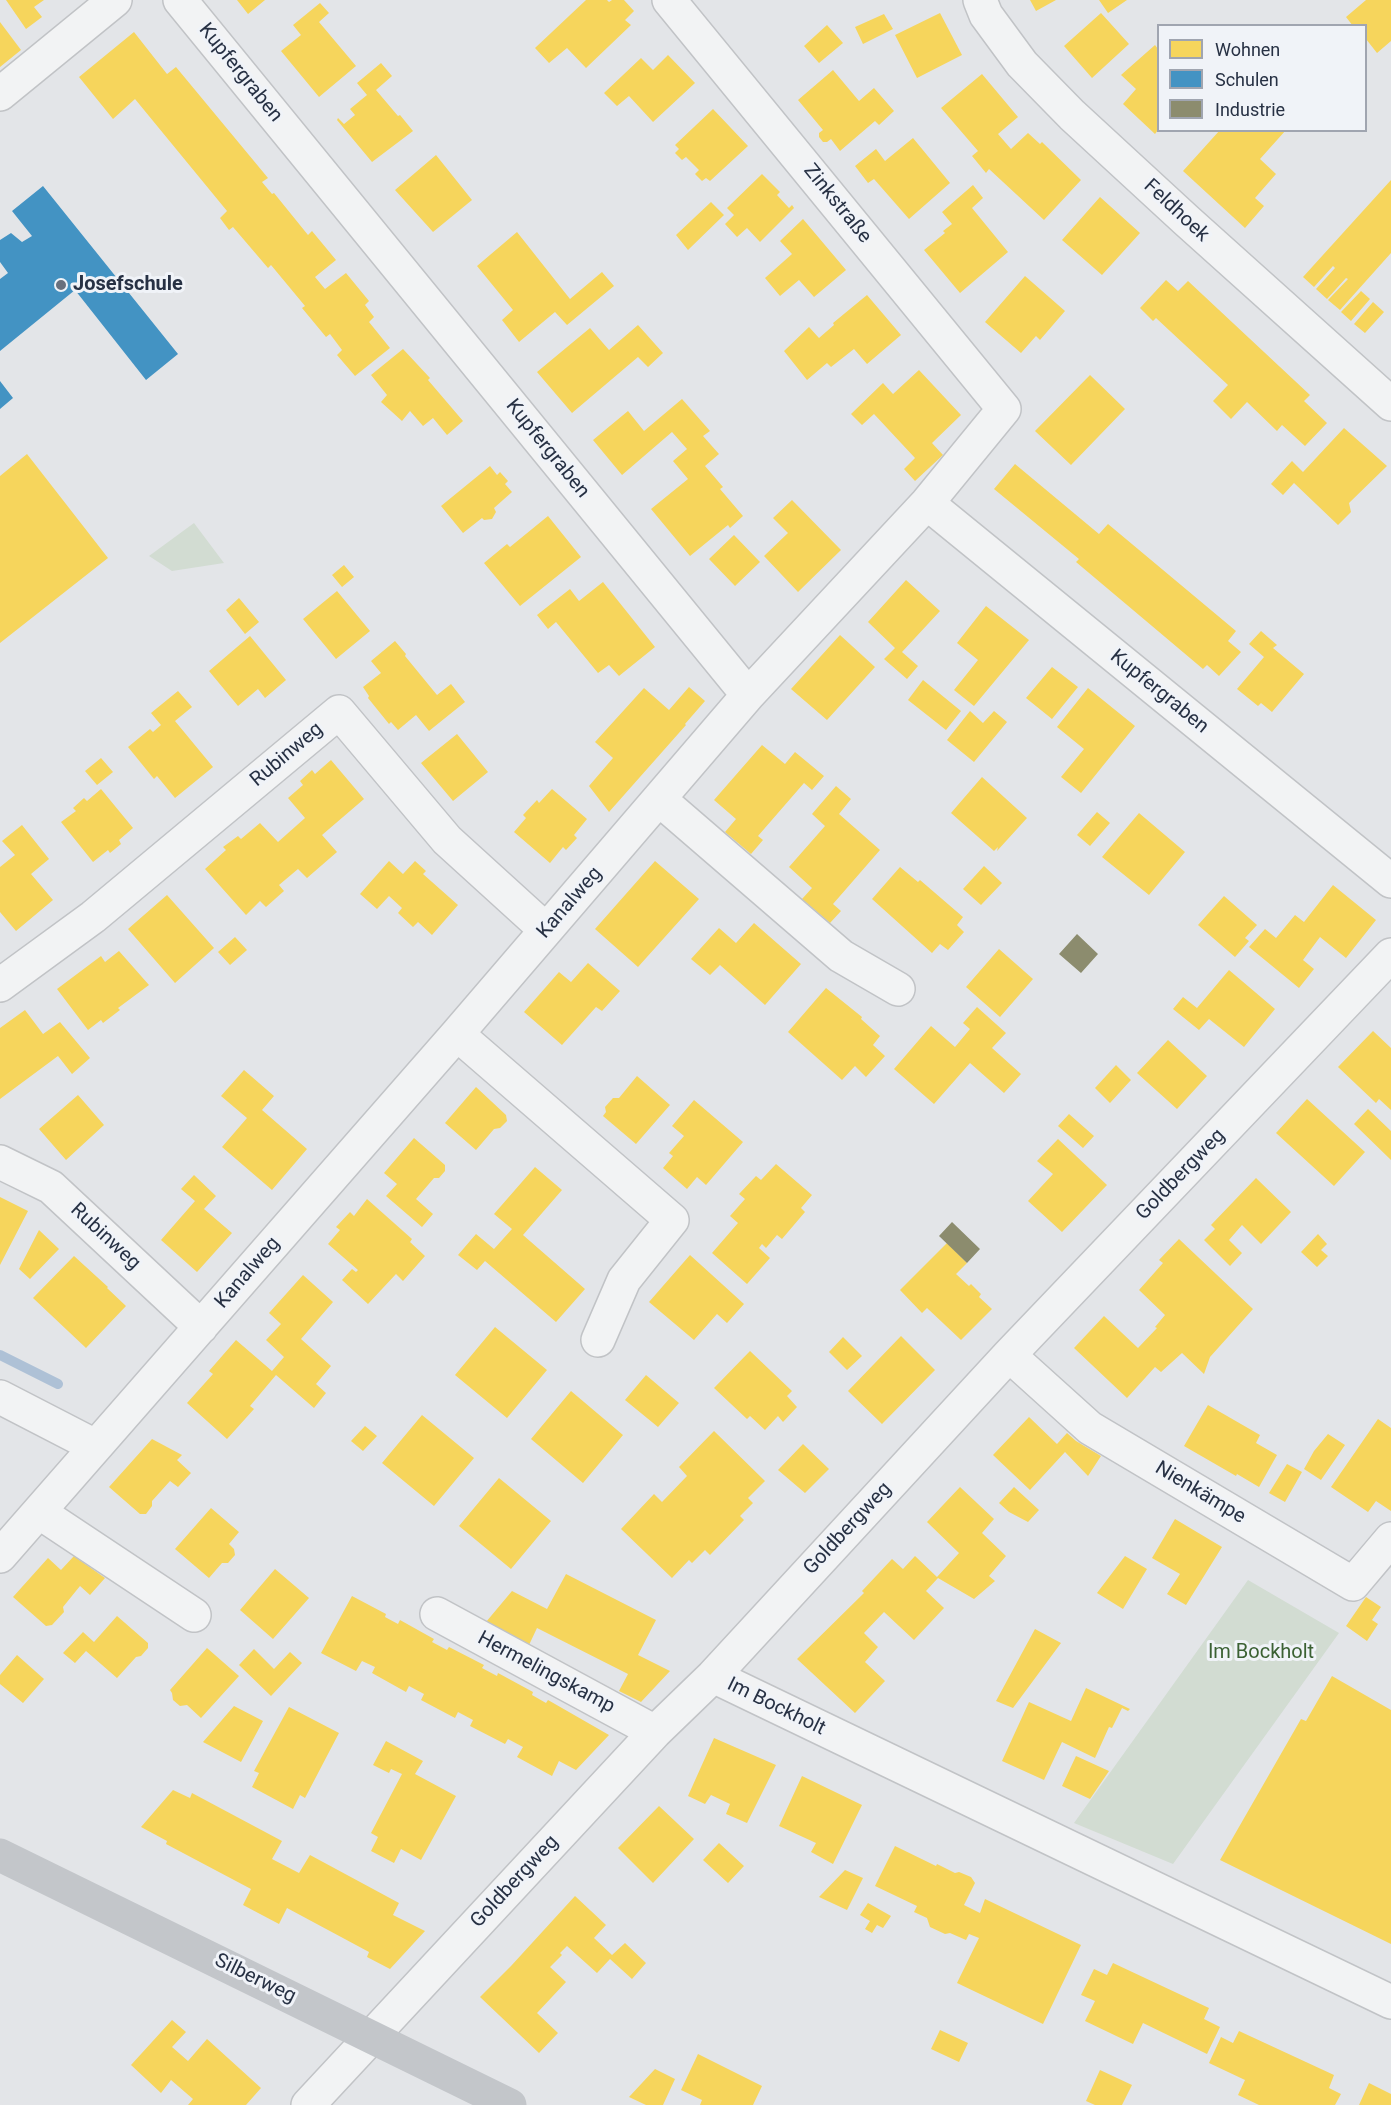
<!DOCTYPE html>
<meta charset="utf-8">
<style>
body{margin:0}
#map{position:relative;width:1391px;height:2105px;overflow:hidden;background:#e3e5e8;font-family:Roboto,sans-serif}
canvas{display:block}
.legend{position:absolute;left:1157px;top:24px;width:210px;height:108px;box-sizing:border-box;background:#f0f3f8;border:2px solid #a0a5b0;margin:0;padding:8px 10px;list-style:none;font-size:18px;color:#273144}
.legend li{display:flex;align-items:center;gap:12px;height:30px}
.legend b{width:30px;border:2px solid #a0a5b0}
</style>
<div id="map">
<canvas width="1391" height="2105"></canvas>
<ul class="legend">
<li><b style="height:16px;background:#f6d55c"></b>Wohnen</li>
<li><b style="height:16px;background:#4393c3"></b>Schulen</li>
<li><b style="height:16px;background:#8c8c6e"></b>Industrie</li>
</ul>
</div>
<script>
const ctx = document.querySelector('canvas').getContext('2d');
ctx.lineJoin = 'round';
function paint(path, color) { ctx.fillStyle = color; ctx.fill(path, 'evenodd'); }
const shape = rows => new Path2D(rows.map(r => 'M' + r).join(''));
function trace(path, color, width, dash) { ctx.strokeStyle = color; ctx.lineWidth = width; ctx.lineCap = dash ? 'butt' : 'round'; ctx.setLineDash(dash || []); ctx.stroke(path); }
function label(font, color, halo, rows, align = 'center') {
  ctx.font = font + ' Roboto,sans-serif'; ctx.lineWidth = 6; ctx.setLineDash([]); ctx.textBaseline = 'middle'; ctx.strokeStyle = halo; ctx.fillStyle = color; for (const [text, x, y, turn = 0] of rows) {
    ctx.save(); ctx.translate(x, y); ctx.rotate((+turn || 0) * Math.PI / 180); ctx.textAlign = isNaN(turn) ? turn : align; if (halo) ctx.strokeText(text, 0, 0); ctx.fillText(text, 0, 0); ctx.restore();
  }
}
paint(shape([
 [194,523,224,563,172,571,149,556],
 [1248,1580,1339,1633,1173,1864,1074,1823]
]), '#d2dcd2');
paint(shape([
 [6,0,44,0,34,7,42,17,26,29],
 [237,0,265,0,248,14],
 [586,0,607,0,609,2,612,0,624,0,634,11,625,20,631,25,586,68,567,48,549,63,535,48],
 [1030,0,1056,0,1036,11],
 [1099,0,1127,0,1108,13],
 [1366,0,1391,0,1391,41,1377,53,1366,39,1366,26,1353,26,1346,17],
 [320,3,329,13,319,22,356,66,319,97,281,51,301,35,293,25],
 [940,13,962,55,917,78,895,35],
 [1101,13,1129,44,1092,78,1064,46],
 [884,14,893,29,863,44,855,27],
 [0,22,21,50,0,67],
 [827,25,843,43,819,63,804,46],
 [134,32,167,74,176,67,268,178,262,182,272,194,274,193,308,235,312,231,336,260,315,277,325,289,346,273,369,301,365,305,374,317,369,322,390,348,355,376,337,355,342,350,330,334,326,337,302,308,305,306,271,265,268,268,233,227,229,230,220,218,227,211,135,99,113,119,79,77],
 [1155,45,1158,49,1158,130,1155,134,1123,104,1136,89,1121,75],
 [668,55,695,83,653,122,629,96,617,106,604,93,641,58,653,70],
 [381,63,392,76,376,90,398,116,400,115,413,131,372,162,337,120,338,118,344,124,355,115,350,109,367,95,357,83],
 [833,70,859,101,874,88,894,111,879,125,875,121,840,151,831,139,827,142,823,142,819,137,819,133,823,130,798,100],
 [982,74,1018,117,998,134,1011,149,1028,133,1040,144,1042,142,1081,180,1044,220,989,169,986,173,972,156,978,151,941,108],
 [713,109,748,146,710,181,706,178,702,181,695,174,699,170,686,157,682,160,675,153,679,149,675,145],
 [1220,130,1286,130,1260,159,1276,174,1255,198,1264,206,1245,228,1183,171],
 [913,138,950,183,909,219,874,179,868,183,855,166,876,149,885,161],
 [436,155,472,200,433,232,395,190],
 [762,174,780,192,777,195,789,208,792,205,794,208,760,242,747,228,737,237,725,224,734,215,727,208],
 [1391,180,1391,253,1340,310,1328,300,1348,279,1346,278,1327,299,1316,289,1335,268,1333,266,1314,287,1303,277],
 [973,185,983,198,972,208,1008,252,960,293,924,250,945,233,943,231,952,224,942,212],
 [1100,197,1140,233,1102,275,1062,240],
 [711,202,724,215,688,250,676,235],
 [803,219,846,270,814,297,799,280,780,296,765,278,792,254,780,241],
 [517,232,570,299,602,272,614,286,567,325,555,312,519,342,502,320,513,310,477,266],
 [1025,276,1065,311,1040,340,1036,336,1021,353,985,322],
 [1166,280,1178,291,1188,281,1310,395,1304,401,1327,423,1305,446,1282,425,1277,431,1247,402,1231,419,1213,401,1228,385,1156,318,1153,321,1140,308],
 [1361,291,1370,299,1351,321,1341,312],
 [867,295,901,335,867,364,854,349,831,367,827,363,807,380,784,351,809,327,819,338,834,325,833,323],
 [1373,302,1384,312,1365,333,1354,324],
 [638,325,663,353,648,367,638,357,572,413,537,372,590,328,609,350],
 [403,349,430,378,428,380,463,421,447,435,433,418,423,426,410,411,402,421,381,402,387,395,371,375],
 [919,370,961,415,932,443,943,455,915,481,904,469,915,458,874,414,862,425,851,414,883,383,893,394],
 [1090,375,1125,409,1071,465,1035,431],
 [682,399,710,431,703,436,719,454,705,466,723,487,720,489,743,516,730,528,728,525,690,556,651,509,688,479,673,461,687,449,672,432,622,475,593,440,628,411,644,431],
 [1344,428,1387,466,1349,503,1351,512,1338,525,1294,483,1283,495,1271,484,1292,461,1303,472],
 [27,454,108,558,0,643,0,476],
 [1015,464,1099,534,1108,524,1236,631,1228,641,1241,652,1219,676,1207,665,1203,669,1152,626,1076,562,1079,559,994,489],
 [490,466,497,475,500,472,508,481,505,484,512,492,494,508,496,512,492,519,484,520,482,518,463,533,441,506],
 [792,500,841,550,798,592,764,556,788,533,773,518],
 [548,516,581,557,520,606,484,563,507,544,510,547],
 [734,535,760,562,735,586,709,559],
 [344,565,354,577,342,587,332,575],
 [906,580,940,611,902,652,918,666,907,679,884,659,895,648,868,622],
 [603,582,655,647,619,676,609,665,598,673,556,622,548,629,537,615,570,589,579,601],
 [337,591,370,631,336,659,303,619],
 [239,598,259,622,245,634,226,610],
 [986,606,1029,640,974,706,954,690,978,660,957,643],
 [1261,631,1277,645,1273,648,1304,674,1272,712,1261,703,1258,706,1237,689,1264,657,1249,644],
 [840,635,875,667,827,720,791,689],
 [250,636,286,680,265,698,258,689,238,706,209,671],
 [395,641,406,654,405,656,437,695,451,684,465,702,429,731,416,715,398,730,391,722,389,724,368,698,369,696,363,687,381,673,371,661],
 [1052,667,1078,687,1052,719,1026,698],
 [923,680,961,711,946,730,908,700],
 [689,687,705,701,685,724,686,725,609,812,589,786,613,758,595,742,644,688,669,710],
 [1088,688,1135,726,1081,793,1061,777,1084,749,1057,727],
 [178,691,192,707,175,721,213,767,175,798,157,776,154,779,128,747,150,729,153,732,161,725,151,713],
 [970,711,983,723,994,711,1007,722,974,762,947,740],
 [457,734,488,772,453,801,421,763],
 [762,745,785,764,795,752,824,776,812,790,804,783,758,836,763,840,751,854,725,832,736,819,714,800],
 [101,758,113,772,97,785,85,771],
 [331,760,364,799,322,835,337,852,307,878,298,869,279,885,284,891,266,907,260,901,246,915,205,869,226,850,223,847,238,836,241,839,260,823,278,842,305,818,288,798,303,785,300,781,312,770,315,774],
 [982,777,1027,818,997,851,998,847,994,851,951,813],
 [836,786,851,799,839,814,880,850,833,904,841,911,830,923,802,899,812,888,789,867,825,826,812,814],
 [101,789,133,828,119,840,121,844,110,853,108,850,93,862,61,822,76,811,73,808,84,798,87,801],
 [552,789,587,819,574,835,577,838,566,850,563,847,550,863,514,832,526,818,523,815,537,800,539,803],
 [1097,812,1110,823,1090,846,1077,835],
 [1139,813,1185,852,1149,895,1102,857],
 [22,825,49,859,31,874,53,900,16,931,0,912,0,867,15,855,2,841],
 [389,861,403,874,415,861,426,871,423,874,458,905,432,935,418,922,413,927,398,913,402,908,389,896,377,909,360,894],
 [655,861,699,899,638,967,595,929],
 [984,866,1002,883,981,905,963,889],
 [900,867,918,882,920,880,963,917,957,925,964,932,948,950,940,944,932,953,872,899],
 [1333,885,1376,920,1346,958,1320,937,1303,960,1314,969,1299,988,1249,947,1265,929,1276,938,1295,915,1304,922],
 [167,895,214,948,175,983,128,929],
 [1224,896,1257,925,1245,938,1249,941,1235,957,1198,925],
 [754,923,801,964,765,1005,720,965,710,975,691,959,719,928,736,943],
 [235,937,247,950,230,965,218,952],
 [999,949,1033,979,1000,1017,966,987],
 [119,951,149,985,118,1008,120,1010,103,1023,101,1020,88,1030,57,989,101,956,105,962],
 [588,963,620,991,602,1011,596,1007,562,1045,524,1012,559,972,571,982],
 [1229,970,1275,1009,1244,1047,1209,1019,1199,1030,1173,1009,1183,997,1197,1008],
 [826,988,862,1017,861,1019,880,1036,873,1045,885,1056,866,1077,855,1066,842,1080,788,1032],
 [977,1007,1006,1033,992,1048,1021,1074,1004,1093,970,1063,934,1104,894,1069,931,1026,955,1047,970,1029,963,1023],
 [25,1010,43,1034,60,1022,90,1058,72,1074,58,1056,0,1099,0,1028],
 [1373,1031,1391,1048,1391,1110,1379,1099,1376,1103,1338,1067],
 [1168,1040,1207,1076,1177,1109,1137,1073],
 [1116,1065,1131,1080,1110,1103,1095,1088],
 [244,1070,274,1096,262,1110,307,1149,272,1190,222,1147,247,1118,221,1096],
 [637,1076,670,1105,636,1144,603,1116,606,1112,605,1107,613,1098,619,1098],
 [476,1087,506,1115,507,1121,500,1128,494,1129,476,1150,445,1123],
 [78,1095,104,1125,66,1160,39,1129],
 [1307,1099,1365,1152,1334,1186,1276,1133],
 [694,1100,743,1142,706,1185,697,1177,687,1189,663,1168,673,1156,669,1153,684,1136,672,1126],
 [1368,1109,1391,1131,1391,1160,1354,1124],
 [1069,1114,1094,1136,1083,1148,1058,1126],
 [414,1138,445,1165,445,1171,439,1178,434,1178,416,1199,433,1214,422,1227,386,1196,397,1184,384,1173],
 [1058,1139,1107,1185,1062,1232,1028,1201,1053,1174,1037,1161],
 [776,1164,812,1195,801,1208,805,1212,782,1239,777,1235,766,1248,762,1244,759,1248,770,1258,747,1284,712,1253,738,1223,730,1216,745,1199,739,1194,756,1176,761,1180],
 [535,1167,562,1190,523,1235,585,1289,556,1322,485,1261,477,1270,458,1255,476,1234,494,1249,512,1229,494,1214],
 [194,1175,216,1196,204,1209,232,1233,197,1272,161,1240,195,1201,181,1189],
 [1256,1178,1291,1212,1261,1244,1242,1225,1229,1240,1242,1253,1230,1266,1204,1240,1215,1229,1211,1225],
 [0,1197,28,1211,0,1265],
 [367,1199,412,1239,410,1242,425,1256,403,1281,396,1274,368,1304,342,1280,352,1269,356,1272,358,1270,328,1244,340,1230,336,1227,350,1212,354,1216],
 [39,1230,59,1249,30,1279,19,1269],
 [1318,1234,1327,1244,1321,1250,1328,1256,1317,1267,1301,1252],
 [1179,1239,1253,1309,1210,1357,1204,1374,1182,1353,1161,1372,1155,1367,1127,1398,1074,1348,1104,1316,1138,1348,1157,1328,1155,1327,1165,1315,1139,1290,1163,1263,1159,1260],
 [947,1243,967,1263,956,1274,969,1286,971,1284,981,1294,979,1297,992,1309,961,1340,927,1308,922,1313,900,1290],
 [690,1255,744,1304,727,1323,717,1314,694,1340,649,1302],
 [74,1256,108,1287,107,1288,126,1306,86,1348,33,1298],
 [303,1275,333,1302,301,1339,331,1366,316,1384,326,1393,314,1408,276,1375,250,1406,254,1409,227,1439,187,1403,213,1374,209,1371,236,1340,272,1371,284,1357,266,1340,281,1324,269,1313],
 [495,1327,547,1370,507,1418,455,1375],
 [901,1336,935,1370,882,1424,848,1391],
 [843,1337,862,1356,847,1370,829,1352],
 [750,1351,792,1391,787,1396,797,1407,783,1422,778,1416,765,1430,750,1416,747,1419,714,1388],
 [646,1375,679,1403,658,1427,625,1400],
 [571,1391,623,1435,583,1483,531,1439],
 [1208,1405,1260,1435,1256,1443,1277,1455,1259,1487,1237,1474,1236,1476,1184,1446],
 [422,1415,474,1458,434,1506,382,1463],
 [1029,1417,1057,1444,1067,1433,1076,1441,1101,1456,1088,1476,1065,1452,1030,1490,993,1455],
 [1378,1419,1391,1428,1391,1511,1376,1501,1368,1512,1331,1487],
 [365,1426,377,1436,363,1451,351,1441],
 [714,1431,765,1481,748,1498,753,1503,740,1516,744,1520,710,1555,705,1550,692,1563,689,1560,672,1578,621,1529,654,1494,662,1502,687,1476,679,1467],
 [1328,1434,1345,1445,1321,1480,1304,1469,1314,1451],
 [152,1439,182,1455,177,1460,191,1473,178,1487,170,1481,152,1501,152,1506,146,1514,140,1514,109,1487],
 [803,1444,829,1469,805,1493,778,1470],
 [1287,1464,1302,1472,1285,1502,1269,1493],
 [499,1478,551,1521,511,1569,459,1526],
 [960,1487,994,1519,982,1533,1006,1556,989,1576,995,1581,974,1599,938,1578,926,1591,944,1608,914,1640,884,1612,864,1633,878,1647,865,1662,885,1681,855,1713,797,1659,864,1593,862,1591,892,1559,903,1569,915,1556,937,1577,959,1553,927,1522],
 [1014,1487,1039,1510,1028,1522,1009,1512,999,1503],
 [211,1508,239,1532,229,1544,234,1549,235,1555,228,1563,222,1563,209,1578,175,1549],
 [1175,1519,1222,1547,1186,1605,1167,1594,1180,1574,1152,1558],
 [74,1556,105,1578,90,1595,80,1586,63,1607,64,1612,52,1625,46,1626,13,1597,48,1558,61,1570],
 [1125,1556,1147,1569,1123,1609,1097,1593],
 [275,1569,309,1598,273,1639,240,1610],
 [566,1574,656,1620,638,1655,670,1671,641,1702,619,1691,628,1674,537,1628,529,1645,486,1622,512,1591,547,1609],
 [352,1596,386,1614,385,1617,398,1624,400,1620,434,1639,432,1642,447,1650,449,1647,484,1665,482,1668,497,1676,498,1673,533,1692,532,1695,546,1703,548,1700,609,1735,576,1770,559,1761,552,1776,517,1757,523,1747,508,1739,505,1744,470,1726,473,1720,458,1712,455,1718,421,1700,424,1694,409,1686,406,1692,372,1673,375,1667,362,1661,356,1671,321,1653],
 [1366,1597,1381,1607,1372,1620,1378,1624,1367,1641,1346,1626],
 [117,1616,148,1643,148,1648,141,1656,136,1657,117,1678,86,1651,75,1663,63,1653,83,1632,94,1642],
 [1035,1629,1061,1643,1013,1708,996,1701],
 [207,1648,239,1676,201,1718,187,1705,180,1706,173,1700,172,1693,170,1690],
 [254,1649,274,1669,290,1652,302,1663,271,1696,239,1665],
 [17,1655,44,1679,23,1703,0,1684,0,1675],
 [1332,1676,1391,1710,1391,1944,1220,1860,1301,1719,1306,1721],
 [1086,1688,1130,1709,1128,1711,1122,1708,1112,1728,1109,1727,1095,1758,1062,1742,1044,1780,1002,1761,1029,1702,1071,1721],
 [234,1706,263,1721,241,1762,203,1742],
 [289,1707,339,1733,305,1798,300,1795,293,1809,252,1787,259,1773,254,1771],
 [714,1738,776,1765,747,1823,726,1814,730,1804,711,1795,705,1804,688,1796],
 [386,1741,423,1761,415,1774,456,1796,421,1860,401,1849,394,1863,371,1851,378,1837,371,1833,402,1774,391,1769,389,1773,373,1765],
 [1076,1756,1109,1771,1090,1799,1062,1786],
 [802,1776,862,1805,833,1864,811,1852,816,1843,779,1826],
 [173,1790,190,1798,192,1793,282,1841,272,1859,299,1873,310,1855,399,1903,393,1915,425,1931,390,1969,367,1957,369,1952,287,1908,279,1924,243,1905,251,1889,166,1844,167,1841,141,1827],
 [659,1806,694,1839,653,1883,618,1848],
 [719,1843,744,1866,728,1883,703,1860],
 [895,1846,936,1866,937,1864,955,1873,959,1872,971,1877,975,1883,964,1905,980,1913,985,1899,1081,1945,1043,2024,957,1983,979,1938,969,1934,966,1940,950,1933,945,1934,930,1927,927,1918,914,1912,917,1906,875,1886],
 [845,1870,863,1878,847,1910,819,1897],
 [575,1896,606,1925,594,1938,612,1955,625,1943,646,1963,632,1979,610,1959,597,1973,567,1946,560,1953,562,1955,550,1967,566,1982,537,2013,558,2033,539,2053,480,1997,511,1966],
 [868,1903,891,1916,883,1928,877,1925,872,1933,865,1929,870,1921,860,1915],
 [1113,1963,1209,2008,1204,2019,1220,2027,1207,2054,1143,2023,1133,2044,1085,2021,1095,2001,1081,1995,1094,1969,1107,1975],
 [172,2020,186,2032,172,2047,188,2061,207,2039,261,2088,246,2105,188,2105,193,2099,171,2080,161,2093,131,2065],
 [940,2030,968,2043,959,2062,931,2049],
 [1239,2031,1334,2075,1329,2088,1341,2094,1335,2105,1259,2105,1238,2095,1245,2080,1209,2063,1221,2037,1233,2043],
 [698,2054,762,2086,753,2105,700,2105,702,2100,681,2090],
 [655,2069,675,2079,663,2105,646,2105,629,2097],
 [1100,2070,1132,2085,1122,2105,1095,2105,1086,2101],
 [1369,2083,1391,2094,1391,2105,1359,2105]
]), '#f6d55c');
paint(shape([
 [43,186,178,354,146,380,75,290,0,351,0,279,8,273,0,262,0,240,11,233,22,242,32,236,12,211],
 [0,381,13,398,0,409]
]), '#4393c3');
paint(shape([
 [1077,934,1098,954,1081,973,1059,954],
 [952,1222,980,1249,967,1263,939,1236]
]), '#8c8c6e');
trace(shape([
 [0,1355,58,1384]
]), '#aec1d6', 10);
const street = shape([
 [180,0,748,695],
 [980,0,986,15,1022,64,1072,115,1186,220,1391,404],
 [0,94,115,0],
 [927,503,1391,881],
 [659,799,841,956,898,989],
 [0,985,93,917,339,712,447,840,546,930],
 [457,1034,672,1220,624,1280,598,1340],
 [0,1162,51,1187,201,1327],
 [1009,1355,1090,1428,1353,1584,1391,1539],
 [0,1397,95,1446],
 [39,1512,194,1615],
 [0,1556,457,1034,748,695,927,503,1004,409,669,0],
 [437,1614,655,1732],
 [713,1676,1391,2002],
 [308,2105,655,1732,713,1676,1009,1355,1391,955]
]);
trace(street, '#c1c3c6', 36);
trace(street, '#f2f3f4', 33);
trace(shape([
 [0,1855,510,2105]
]), '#c3c6ca', 33);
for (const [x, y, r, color] of [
 [61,285,6,"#69707d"]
]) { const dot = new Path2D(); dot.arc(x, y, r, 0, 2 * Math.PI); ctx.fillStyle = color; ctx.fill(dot); trace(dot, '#f0f3f8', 2); }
label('20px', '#273144', '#f0f3f8', [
 ["Kupfergraben",240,73,51],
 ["Zinkstraße",837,204,51],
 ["Feldhoek",1176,211,43],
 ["Kupfergraben",547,449,51],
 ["Kupfergraben",1159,692,39],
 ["Rubinweg",287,755,-40],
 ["Kanalweg",570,903,-49],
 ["Goldbergweg",1181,1175,-46],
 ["Rubinweg",105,1237,43],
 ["Kanalweg",248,1273,-49],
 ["Nienkämpe",1200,1493,31],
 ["Goldbergweg",848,1529,-47],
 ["Hermelingskamp",546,1673,28],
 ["Im Bockholt",776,1707,26],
 ["Goldbergweg",515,1882,-47],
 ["Silberweg",255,1979,26]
]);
label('bold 20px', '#273144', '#f0f3f8', [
 ["Josefschule",73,285]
], 'left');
label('20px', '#3b6133', '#f0f3f8', [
 ["Im Bockholt",1261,1653]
]);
</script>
